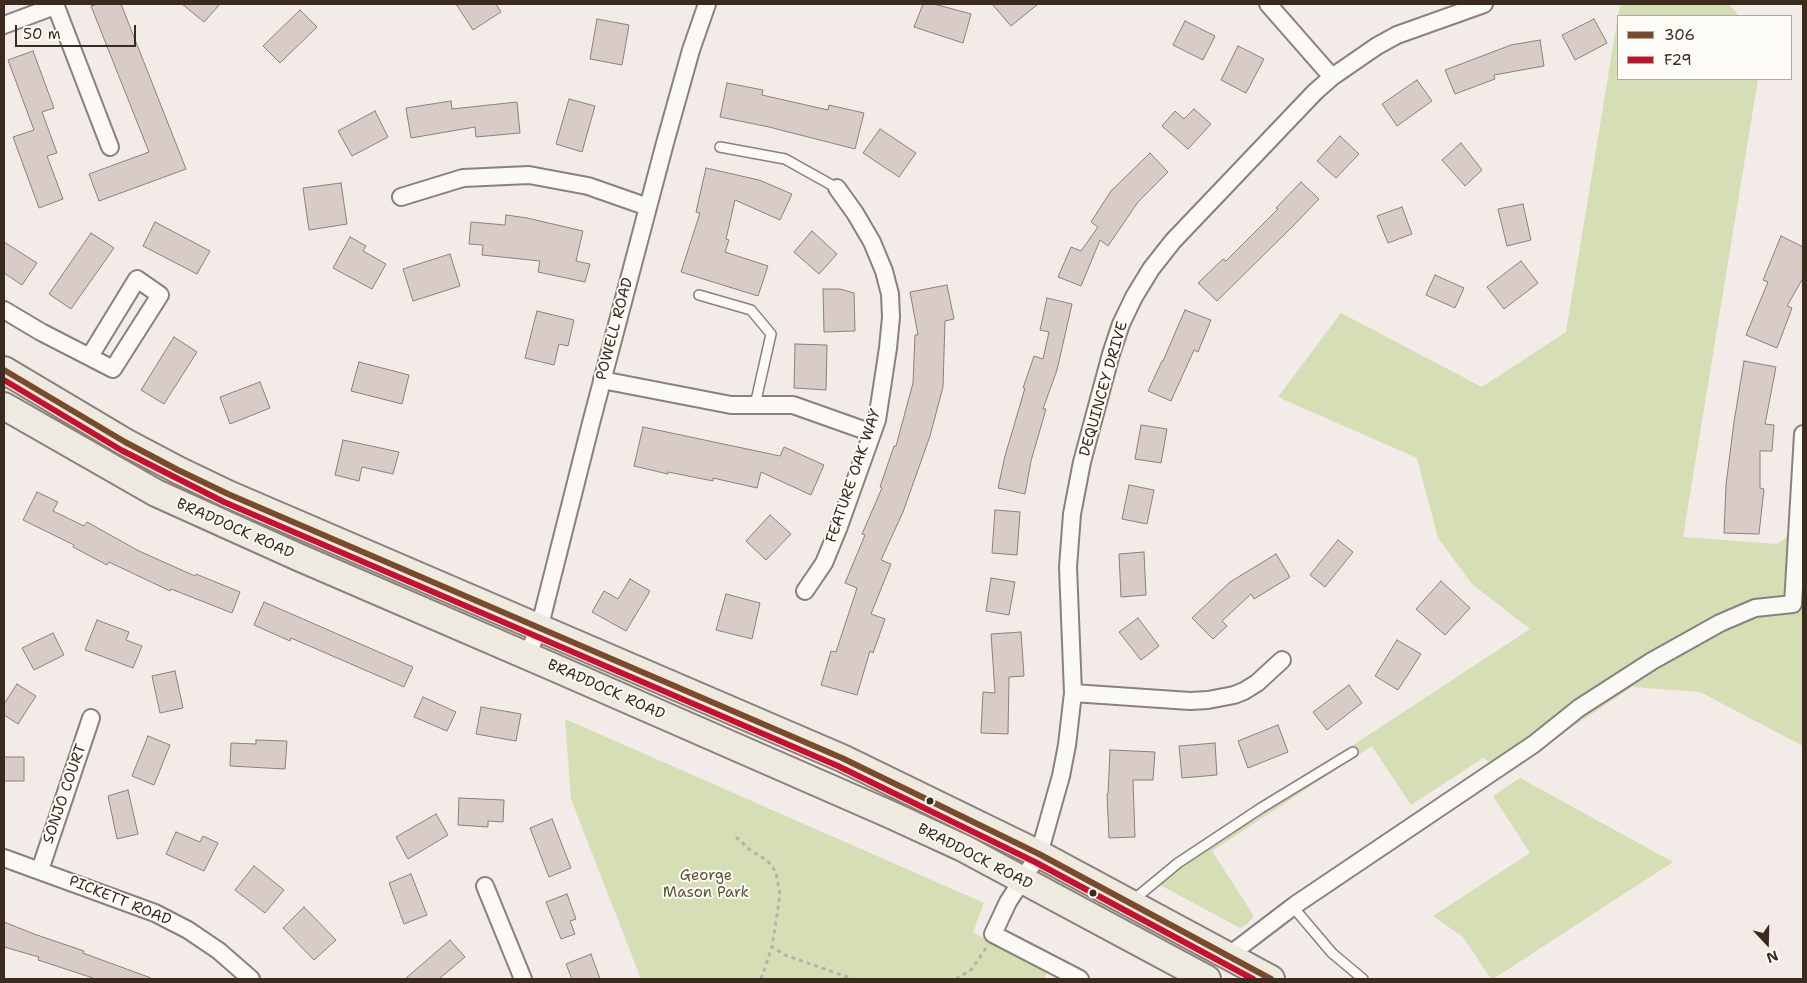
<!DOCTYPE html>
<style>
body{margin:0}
#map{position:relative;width:1807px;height:983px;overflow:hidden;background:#f2ebe7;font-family:"Shantell Sans",sans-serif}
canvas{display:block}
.frame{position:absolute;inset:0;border:5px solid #3b2a1e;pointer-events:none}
.legend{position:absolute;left:1617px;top:15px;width:175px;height:65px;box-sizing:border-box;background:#fdfcf7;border:1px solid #afa8a0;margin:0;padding:6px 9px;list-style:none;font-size:15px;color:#3b2a1e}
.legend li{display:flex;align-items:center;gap:10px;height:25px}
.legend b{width:25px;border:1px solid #afa8a0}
.north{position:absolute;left:1742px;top:918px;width:50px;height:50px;-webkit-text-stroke:4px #fdfcf7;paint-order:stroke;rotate:159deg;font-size:14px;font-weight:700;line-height:20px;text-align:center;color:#3b2a1e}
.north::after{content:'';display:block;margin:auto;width:18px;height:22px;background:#3b2a1e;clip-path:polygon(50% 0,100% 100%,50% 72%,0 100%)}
.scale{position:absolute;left:15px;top:25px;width:121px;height:22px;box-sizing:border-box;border:2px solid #3b2a1e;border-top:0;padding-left:6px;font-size:15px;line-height:18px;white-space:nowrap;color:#3b2a1e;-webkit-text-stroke:4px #fdfcf7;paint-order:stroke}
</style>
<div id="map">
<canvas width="1807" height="983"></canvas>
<div class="frame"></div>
<ul class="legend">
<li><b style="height:6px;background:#7a4b2a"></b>306</li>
<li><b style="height:6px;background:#c8102e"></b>F29</li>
</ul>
<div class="north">N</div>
<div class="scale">50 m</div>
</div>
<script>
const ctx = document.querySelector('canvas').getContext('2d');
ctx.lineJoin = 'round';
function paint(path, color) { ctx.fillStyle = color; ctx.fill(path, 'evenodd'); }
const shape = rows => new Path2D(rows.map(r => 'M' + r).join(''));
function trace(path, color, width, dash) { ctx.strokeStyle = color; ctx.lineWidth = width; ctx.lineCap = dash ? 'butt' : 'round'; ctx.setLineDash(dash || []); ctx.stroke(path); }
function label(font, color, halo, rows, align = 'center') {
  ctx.font = font + ' "Shantell Sans",sans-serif'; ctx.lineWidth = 4; ctx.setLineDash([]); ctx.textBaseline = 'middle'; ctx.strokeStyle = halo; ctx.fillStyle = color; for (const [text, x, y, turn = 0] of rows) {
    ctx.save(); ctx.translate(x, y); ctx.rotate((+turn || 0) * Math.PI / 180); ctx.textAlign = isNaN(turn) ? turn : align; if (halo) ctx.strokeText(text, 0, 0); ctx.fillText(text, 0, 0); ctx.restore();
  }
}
paint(shape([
 [1620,4,1729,4,1739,16,1618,16,1618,79,1758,79,1683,537,1777,544,1803,526,1803,746,1700,692,1632,687,1506,771,1483,758,1411,805,1372,746,1212,851,1254,916,1247,924,1240,928,1149,879,1530,629,1472,584,1438,538,1417,458,1278,397,1341,313,1482,387,1566,332],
 [565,719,984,903,973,932,1047,972,1044,979,641,979,571,799],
 [1520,778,1673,862,1493,979,1491,979,1463,937,1433,916,1530,853,1493,796]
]), '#d5deb4');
const building = shape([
 [98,4,121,4,186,169,99,201,89,174,149,152,91,6,98,4],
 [182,4,220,4,204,22,182,4],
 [456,4,496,4,501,12,473,30,456,4],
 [923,4,934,4,971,14,963,43,914,27,923,4],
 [992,4,1038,4,1011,26,992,4],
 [300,10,317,27,280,63,263,46,300,10],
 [597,19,629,25,622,65,590,59,597,19],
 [1594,19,1607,43,1575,60,1562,35,1594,19],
 [1185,21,1215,36,1203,60,1173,45,1185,21],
 [1540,40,1544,66,1494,75,1495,79,1455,94,1445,70,1511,45,1540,40],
 [1238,46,1264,59,1246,93,1221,80,1238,46],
 [33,51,54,108,42,112,57,153,47,156,63,199,39,208,13,137,34,130,8,60,33,51],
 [1417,80,1432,101,1397,126,1382,104,1417,80],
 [727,83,763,90,762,95,828,110,829,105,864,113,855,149,769,127,720,117,727,83],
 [569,99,595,106,582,152,556,144,569,99],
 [451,101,452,109,517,102,520,133,476,137,475,127,411,138,406,108,451,101],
 [1194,109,1211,124,1188,149,1162,126,1175,111,1184,119,1194,109],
 [375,111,388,137,352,156,338,131,375,111],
 [880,129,916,153,899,177,863,153,880,129],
 [1340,136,1359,154,1336,178,1317,161,1340,136],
 [1461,143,1482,170,1465,186,1442,160,1461,143],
 [1150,153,1168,172,1138,202,1108,246,1100,240,1081,286,1058,277,1071,247,1081,251,1098,227,1091,222,1111,191,1150,153],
 [706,168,759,180,792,194,780,220,735,200,726,239,729,240,725,252,768,266,758,296,681,272,700,213,696,212,706,168],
 [1301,182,1319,199,1293,226,1217,301,1198,283,1223,259,1226,261,1278,209,1276,208,1301,182],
 [341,183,347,224,309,230,303,188,341,183],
 [1523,204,1531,240,1507,246,1498,209,1523,204],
 [1402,207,1412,234,1388,243,1377,216,1402,207],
 [506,215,527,218,583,231,576,261,590,264,585,282,538,272,540,261,482,255,483,245,469,244,471,222,505,225,506,215],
 [155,222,210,251,197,274,143,246,155,222],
 [812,231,837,254,819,274,794,252,812,231],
 [91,233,114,248,71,309,49,294,91,233],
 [1781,236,1803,247,1803,278,1787,306,1792,308,1777,348,1746,335,1768,282,1763,280,1781,236],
 [350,237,366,246,363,251,386,264,372,289,333,268,350,237],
 [4,242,37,263,22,285,4,273,4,242],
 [450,254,460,286,413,301,403,269,450,254],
 [1521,261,1538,283,1504,309,1487,287,1521,261],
 [1435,275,1464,288,1455,308,1426,295,1435,275],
 [947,285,954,319,945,321,943,387,930,436,903,512,881,560,891,564,871,614,885,619,873,653,870,651,857,695,821,685,831,651,836,652,857,588,845,583,865,535,862,534,882,488,880,487,894,446,896,446,913,383,915,335,918,335,910,292,947,285],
 [823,289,840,289,854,293,855,331,824,332,823,289],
 [1047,298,1072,304,1057,370,1043,409,1046,409,1031,461,1025,494,998,488,1005,456,1025,388,1023,388,1034,356,1043,359,1049,332,1040,330,1047,298],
 [1185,310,1211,320,1198,352,1194,350,1171,401,1148,391,1162,361,1163,361,1185,310],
 [537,311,574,320,568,346,559,344,554,365,525,358,537,311],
 [174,337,197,352,164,404,141,390,174,337],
 [795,344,827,345,826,390,794,388,795,344],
 [1744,361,1776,367,1765,424,1774,425,1772,451,1760,451,1760,488,1764,489,1759,534,1724,533,1726,485,1734,422,1744,361],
 [359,362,409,375,402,404,351,391,359,362],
 [260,382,270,408,230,424,220,397,260,382],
 [1141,425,1167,429,1161,463,1135,459,1141,425],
 [643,427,780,456,784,447,824,465,811,495,761,472,757,488,713,478,713,481,668,472,668,474,634,466,643,427],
 [343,440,399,452,393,474,362,467,359,481,335,475,343,440],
 [1129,485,1154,490,1147,524,1122,519,1129,485],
 [37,492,58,502,53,511,84,526,87,522,139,551,195,576,196,574,240,592,232,613,171,589,170,591,109,562,107,565,73,547,74,545,23,520,37,492],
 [995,510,1020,512,1017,555,992,553,995,510],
 [770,515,791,534,766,560,746,541,770,515],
 [1338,540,1353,552,1325,587,1310,575,1338,540],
 [1144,552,1146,595,1121,597,1119,554,1144,552],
 [1276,554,1290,577,1254,599,1251,594,1222,621,1227,626,1213,639,1192,618,1230,582,1276,554],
 [991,578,1015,582,1009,615,986,611,991,578],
 [630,579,650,591,626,631,592,612,604,591,618,599,630,579],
 [1441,581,1470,608,1445,635,1416,609,1441,581],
 [726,594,760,603,752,639,716,630,726,594],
 [264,602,413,667,404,687,291,638,290,641,254,625,264,602],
 [1138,618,1159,646,1141,660,1119,632,1138,618],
 [97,620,129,632,126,640,142,646,133,668,85,650,97,620],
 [1021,632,1024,676,1009,677,1008,734,981,733,983,692,995,693,991,634,1021,632],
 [53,633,64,655,34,670,22,648,53,633],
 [1397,640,1421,654,1398,690,1375,676,1397,640],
 [175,671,183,708,160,713,152,676,175,671],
 [17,684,36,696,18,724,4,715,4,704,17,684],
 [1349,685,1362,703,1327,730,1313,712,1349,685],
 [423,697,456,712,447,731,414,717,423,697],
 [481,707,521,714,516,741,476,734,481,707],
 [1278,725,1288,752,1248,768,1238,741,1278,725],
 [148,736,170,745,154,785,132,776,148,736],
 [256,740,287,741,285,769,230,766,231,743,256,744,256,740],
 [1215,743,1217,775,1182,778,1179,746,1215,743],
 [1110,750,1155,752,1153,780,1133,780,1135,837,1109,838,1107,794,1108,794,1110,750],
 [4,757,24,757,24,781,4,781,4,757],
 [128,790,138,834,117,839,108,796,128,790],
 [459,798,504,800,503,822,488,821,488,827,458,825,459,798],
 [436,814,448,835,408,859,396,837,436,814],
 [552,819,571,868,549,877,530,828,552,819],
 [176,832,200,842,203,836,218,843,204,871,166,854,176,832],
 [254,866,284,890,265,913,235,890,254,866],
 [411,874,427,915,404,924,389,883,411,874],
 [567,894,576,919,570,921,575,934,561,939,546,902,567,894],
 [304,907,336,940,314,960,283,928,304,907],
 [4,922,34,934,84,951,83,953,151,978,151,979,96,979,38,960,39,957,4,947,4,922],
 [450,940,465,957,439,979,405,979,450,940],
 [591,954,600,979,572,979,566,964,591,954]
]);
paint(building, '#d9cbc6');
trace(building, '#88827d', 1);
const lane = shape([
 [720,147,785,159,837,188],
 [699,295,751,310,771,334,755,405],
 [1132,901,1178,863,1261,808,1353,752],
 [1293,907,1332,953,1363,979]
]);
const street = shape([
 [55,4,110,147],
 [1268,4,1332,77],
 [4,25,55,6],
 [401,197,463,178,529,175,588,186,648,207],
 [4,310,41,332,113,369,160,295,137,279,90,356],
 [602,380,731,405,793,405,872,433],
 [805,591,824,563,838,529,877,420,888,348,891,317,890,294,884,271,872,242,855,213,837,188],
 [527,655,539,629,591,423,665,143,691,50,707,4],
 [1073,693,1190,701,1208,700,1234,695,1244,691,1257,683,1282,660],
 [4,858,155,913,188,930,219,951,251,979],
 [40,870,91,718],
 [485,886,523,979],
 [1228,956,1295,905,1534,744,1579,708,1652,661,1720,623,1755,608,1793,604,1803,434],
 [1080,979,993,934,1008,902,1039,854,1061,776,1067,745,1073,693,1068,567,1072,514,1082,462,1111,354,1121,324,1134,297,1151,269,1173,241,1315,92,1332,77,1377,46,1397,35,1484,4]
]);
const primary = shape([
 [4,370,125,442,178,470,228,494,842,758,1039,854,1271,979],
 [4,406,156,493,298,557,553,667,889,814,963,848,1207,979]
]);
trace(lane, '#88827d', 12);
trace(street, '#88827d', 20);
trace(primary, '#88827d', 30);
trace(shape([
 [736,837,751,851,767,860,776,872,780,895,772,947,785,955,853,979],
 [761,979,772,947],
 [956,979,971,970,986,948]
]), '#b5b2af', 3, [4, 4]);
trace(lane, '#faf9f6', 9);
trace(street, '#faf9f6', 16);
trace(primary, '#efeadf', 26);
trace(shape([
 [4,370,125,442,178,470,228,494,842,758,1039,854,1271,979]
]), '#7a4b2a', 6);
trace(shape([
 [4,380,121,450,224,502,838,766,1035,862,1253,979]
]), '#c8102e', 6);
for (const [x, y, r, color] of [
 [930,801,4.5,"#3b2a1e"],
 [1093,893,4.5,"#3b2a1e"]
]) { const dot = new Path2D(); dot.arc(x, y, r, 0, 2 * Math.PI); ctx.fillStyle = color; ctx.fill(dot); trace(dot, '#fdfcf7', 2); }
label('15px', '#3b2a1e', '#fdfcf7', [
 ["POWELL ROAD",615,329,-75],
 ["DEQUINCEY DRIVE",1104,389,-74],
 ["FEATURE OAK WAY",854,476,-71],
 ["BRADDOCK ROAD",235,529,24],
 ["BRADDOCK ROAD",606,690,24],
 ["SONJO COURT",65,794,-71],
 ["BRADDOCK ROAD",975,857,27],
 ["PICKETT ROAD",120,901,22]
]);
label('15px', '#5c5439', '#fdfcf7', [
 ["George",706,876],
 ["Mason Park",706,893]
]);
</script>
